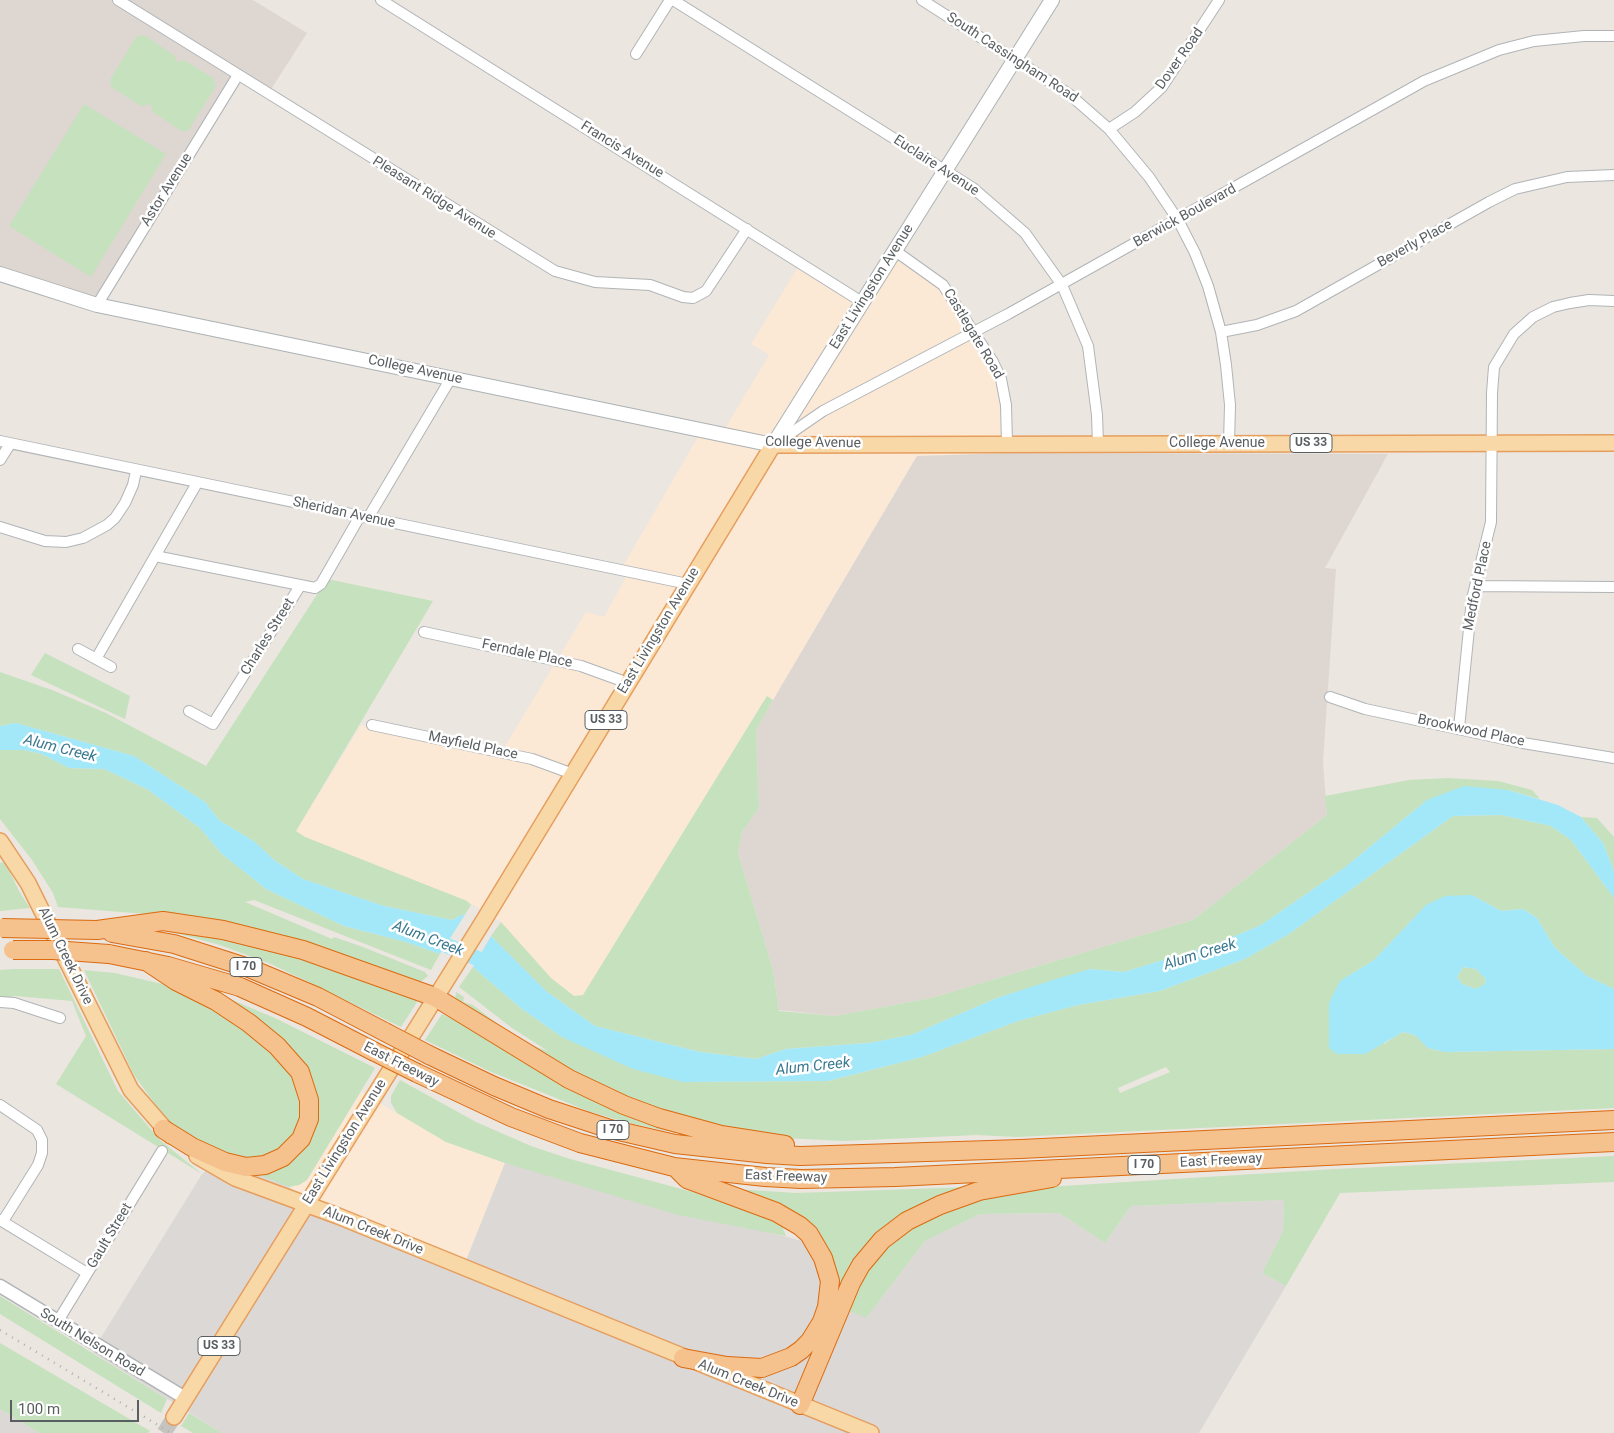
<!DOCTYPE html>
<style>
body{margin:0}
#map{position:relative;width:1614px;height:1433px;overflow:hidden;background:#ebe6e0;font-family:Roboto,sans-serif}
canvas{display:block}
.scale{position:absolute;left:10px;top:1400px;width:129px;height:22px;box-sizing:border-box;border:2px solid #595e60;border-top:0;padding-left:6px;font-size:15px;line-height:18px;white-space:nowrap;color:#595e60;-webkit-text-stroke:4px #fff;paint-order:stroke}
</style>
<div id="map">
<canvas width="1614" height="1433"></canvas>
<div class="scale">100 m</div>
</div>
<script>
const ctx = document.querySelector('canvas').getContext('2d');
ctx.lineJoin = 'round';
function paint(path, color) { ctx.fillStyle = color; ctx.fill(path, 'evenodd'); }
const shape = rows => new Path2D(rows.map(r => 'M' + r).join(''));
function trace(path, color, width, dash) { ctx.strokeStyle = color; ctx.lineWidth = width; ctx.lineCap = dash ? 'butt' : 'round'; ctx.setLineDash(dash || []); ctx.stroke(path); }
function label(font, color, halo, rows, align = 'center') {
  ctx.font = font + ' Roboto,sans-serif'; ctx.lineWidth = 5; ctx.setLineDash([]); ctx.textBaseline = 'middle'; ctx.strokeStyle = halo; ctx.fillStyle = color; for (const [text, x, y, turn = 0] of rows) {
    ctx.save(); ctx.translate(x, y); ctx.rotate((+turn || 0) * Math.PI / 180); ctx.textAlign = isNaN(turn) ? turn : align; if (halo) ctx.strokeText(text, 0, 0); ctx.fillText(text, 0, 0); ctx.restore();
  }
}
paint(shape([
 [895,246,939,275,950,289,1004,386,1009,453,916,457,773,700,766,697,583,995,574,996,551,978,501,922,467,901,305,837,296,831,361,725,502,751,586,612,604,617,628,573,620,571,702,430,723,432,769,355,751,344,800,264,860,302],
 [361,1092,446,1142,505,1163,463,1268,309,1200,289,1187,299,1185,307,1180]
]), '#fbe9d5');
paint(shape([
 [222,1158,289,1187,309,1200,463,1268,505,1163,810,1243,866,1318,925,1241,980,1214,1059,1213,1105,1243,1131,1206,1284,1200,1283,1231,1262,1273,1286,1286,1199,1433,222,1433,92,1352,202,1174],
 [0,1409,39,1433,0,1433]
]), '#dcd8d5');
paint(shape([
 [0,0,253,0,307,33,268,94,238,75,97,305,0,274],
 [1009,453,1388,454,1325,568,1336,569,1323,762,1327,815,1193,920,931,998,835,1016,779,1010,773,970,738,853,742,832,759,808,756,729,917,456]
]), '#ded7d1');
paint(shape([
 [144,35,174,55,177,62,184,60,213,78,216,86,188,131,181,131,153,112,150,104,141,106,111,87,110,80,136,37],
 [84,104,166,154,91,277,9,226],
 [327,579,433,601,296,831,305,837,467,901,471,905,466,913,452,920,384,906,303,879,274,860,255,842,219,820,205,802,134,756,16,723,0,726,0,672,52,690,106,713,206,766],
 [45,653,130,696,125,719,31,675],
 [767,696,773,700,756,730,759,808,742,832,738,853,773,970,779,1011,835,1016,931,998,1193,920,1327,815,1325,796,1409,780,1448,778,1498,781,1532,790,1540,799,1508,790,1427,800,1344,868,1261,925,1216,944,1124,972,1090,969,997,998,911,1035,869,1043,786,1049,756,1059,700,1052,595,1026,546,991,491,936,501,922,551,978,574,996,583,995],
 [0,750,24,750,42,754,69,768,104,769,147,789,200,828,222,854,266,889,344,926,406,942,440,954,431,970,254,900,245,902,332,939,334,937,363,947,425,972,428,976,419,983,159,915,58,907,53,893,32,860,0,819],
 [1501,815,1551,826,1571,840,1614,898,1614,989,1587,976,1555,948,1537,918,1523,909,1501,911,1472,895,1426,905,1374,960,1340,981,1384,1044,1402,1032,1415,1035,1428,1048,1445,1052,1614,1049,1614,1108,1016,1137,977,1135,844,1141,764,1137,689,1122,583,1079,455,1001,456,992,464,997,463,1002,473,1005,508,1032,531,1045,548,1051,512,1028,459,987,473,967,522,1009,562,1037,683,1082,828,1081,922,1057,1018,1021,1078,1005,1160,991,1245,959,1289,934,1453,816],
 [1166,1067,1170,1072,1120,1093,1118,1088],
 [1581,817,1597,818,1614,837,1614,871,1603,843],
 [5,862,19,891,30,908,0,911,0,863],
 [157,928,231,935,412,995,417,1002,401,1027,271,964,220,945],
 [1463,967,1476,969,1486,979,1485,985,1476,989,1462,984,1457,977],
 [14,969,59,969,118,1091,160,1140,202,1174,56,1084,86,1036,72,1001,15,996,0,999,0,970],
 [84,970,115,973,162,984,189,995,249,1030,294,1074,303,1111,296,1134,270,1159,236,1163,178,1129,160,1111,134,1075],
 [223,996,277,1019,375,1068,307,1180,299,1185,289,1187,257,1174,281,1164,315,1101],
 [442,1014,677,1130,676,1133,625,1122,588,1111,489,1071,425,1040],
 [400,1080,476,1122,531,1146,570,1159,689,1191,776,1221,782,1226,786,1236,678,1215,505,1163,446,1142,397,1113,391,1103,391,1096],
 [1614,1156,1614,1182,1340,1193,1286,1286,1262,1273,1283,1231,1284,1200,1131,1206,1105,1243,1059,1213,980,1214,925,1241,866,1318,845,1309,868,1262,908,1227,961,1203,1017,1191,1062,1186,1335,1169],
 [971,1187,919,1209,835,1304,820,1242,733,1189,797,1193],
 [0,1296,167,1399,161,1413,0,1314],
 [0,1343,150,1431,148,1433,39,1433,0,1409],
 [189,1413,222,1433,193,1433,181,1426]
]), '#c6e1be');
paint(shape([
 [16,723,134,756,205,802,219,820,255,842,274,860,303,879,384,906,452,920,466,913,440,954,406,942,344,926,266,889,222,854,200,828,147,789,104,769,69,768,42,754,24,750,0,750,0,726],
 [1464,786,1508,790,1558,805,1581,817,1603,843,1614,871,1614,898,1571,840,1551,826,1501,815,1453,816,1289,934,1245,959,1160,991,1078,1005,1018,1021,922,1057,828,1081,683,1082,633,1069,562,1037,522,1009,473,967,491,936,546,991,595,1026,700,1052,756,1059,786,1049,869,1043,911,1035,997,998,1056,979,1090,969,1124,972,1216,944,1261,925,1344,868,1427,800],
 [1472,895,1501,911,1523,909,1537,918,1555,948,1587,976,1614,989,1614,1049,1445,1052,1428,1048,1415,1035,1403,1032,1365,1054,1337,1054,1329,1048,1329,1003,1340,981,1374,960,1426,905,1445,896],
 [1463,967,1476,969,1486,979,1485,984,1476,989,1462,984,1457,977]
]), '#a3e8f8');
trace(shape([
 [427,937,481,960,494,969]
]), '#a3e8f8', 15);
trace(shape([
 [164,1433,174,1417]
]), '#c6c4c0', 15, [15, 8]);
const minor = shape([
 [118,0,555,271,595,282,650,285,683,297,693,298,706,291,747,229],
 [381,0,862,302],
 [673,0,973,188,1025,233,1062,285,1088,346,1097,415,1098,444],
 [922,0,1069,94,1109,129,1149,177,1178,220,1195,253,1208,286,1221,332,1226,365,1230,405,1229,443],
 [636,54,670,0],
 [1109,129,1135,112,1162,87,1219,0],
 [894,250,943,285,993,362,1001,379,1006,405,1007,443],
 [97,305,238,75],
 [1221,332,1257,325,1296,311,1489,202,1515,189,1567,177,1614,175],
 [0,441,688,584],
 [778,442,823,411,1008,314,1424,81,1499,50,1534,41,1584,36,1614,36],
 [0,460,10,444],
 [368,518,451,378],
 [0,527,45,541,66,542,83,538,107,525,115,518,125,503,133,485,136,471],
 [155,556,315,588,321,584,360,516],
 [1475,586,1614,587],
 [424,632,581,666,628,683],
 [78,649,111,667],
 [96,659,197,483],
 [1330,697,1365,709,1523,743,1614,758],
 [189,711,213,724,300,586],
 [372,725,532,759,573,774],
 [1459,728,1472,599,1491,522,1492,393,1494,367,1514,334,1533,317,1553,307,1570,303,1589,300,1614,301],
 [0,1002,14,1003,60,1018],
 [0,1105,37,1130,42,1140,42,1153,38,1165,3,1221],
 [0,1220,87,1273],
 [58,1321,162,1151]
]);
const tertiary = shape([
 [0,1286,185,1398]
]);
const secondary = shape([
 [0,274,97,305,773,445,1052,0]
]);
const primary = shape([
 [0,841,28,883,131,1090,171,1136],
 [197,1156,235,1178,338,1216,871,1433],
 [174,1417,484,920,773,445,1614,443]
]);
const motorway = shape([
 [97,930,163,921,223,930,303,950,435,997,569,1079,624,1105,659,1118,721,1135,785,1145],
 [112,933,174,944,249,968,318,997,385,1032],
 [109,954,168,966,240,987,307,1017,373,1051],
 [146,961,176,981,216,1001,249,1023,277,1046,300,1072,309,1100,309,1119,301,1139,283,1157,265,1165,246,1167,225,1162,192,1147,163,1129],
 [429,1055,494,1086,549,1109,610,1129,675,1144,767,1154,800,1156,1021,1149,1614,1120],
 [417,1073,511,1117,580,1143,674,1167,765,1177,801,1179,895,1177,1614,1142],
 [675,1167,687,1179,776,1212,800,1226,809,1234,823,1258,830,1281,827,1307,820,1327],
 [683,1358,727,1366,762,1368,791,1357,801,1350,810,1341,823,1320],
 [800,1405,851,1283,861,1265,882,1240,907,1221,940,1205,979,1191,1052,1178]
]);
trace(minor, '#b1b4b7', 12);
trace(tertiary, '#b1b4b7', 15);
trace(secondary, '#adb2b5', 16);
trace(primary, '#e69e5e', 18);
trace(motorway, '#db6a10', 20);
trace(minor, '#fff', 10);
trace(tertiary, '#fff', 12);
trace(secondary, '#fff', 14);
trace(primary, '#f9d8a7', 15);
trace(motorway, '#f5c18d', 18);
trace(shape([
 [0,1330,171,1433]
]), '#afb0b0', 2.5, [1, 6]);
const motorwayBridge = shape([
 [2,928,97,930],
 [13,950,53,950,109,954],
 [385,1032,429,1055],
 [373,1051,417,1073]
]);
trace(motorwayBridge, '#db6a10', 20, []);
trace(motorwayBridge, '#f5c18d', 18);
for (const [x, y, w] of [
 [1311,443,42],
 [606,720,42],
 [246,967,32],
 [613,1130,32],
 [1144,1165,32],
 [219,1346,42]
]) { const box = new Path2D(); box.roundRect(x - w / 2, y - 9.5, w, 19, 4); ctx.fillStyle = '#fff'; ctx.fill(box); trace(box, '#595e60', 1); }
label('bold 12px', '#595e60', null, [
 ["US 33",1311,443],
 ["US 33",606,720],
 ["I 70",246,967],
 ["I 70",613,1130],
 ["I 70",1144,1165],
 ["US 33",219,1346]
]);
label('14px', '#595e60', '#fff', [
 ["South Cassingham Road",1012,58,33],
 ["Dover Road",1180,59,-55],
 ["Francis Avenue",622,150,32],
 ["Euclaire Avenue",936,166,33],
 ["Astor Avenue",167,190,-58],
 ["Pleasant Ridge Avenue",434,198,32],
 ["Berwick Boulevard",1185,216,-29],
 ["Beverly Place",1415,244,-29],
 ["East Livingston Avenue",872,287,-58],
 ["Castlegate Road",973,334,59],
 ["College Avenue",415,370,12],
 ["College Avenue",813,443,1],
 ["College Avenue",1217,443],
 ["Sheridan Avenue",344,513,12],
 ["Medford Place",1478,586,-78],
 ["East Livingston Avenue",659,631,-59],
 ["Charles Street",268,637,-58],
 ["Ferndale Place",527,654,12],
 ["Brookwood Place",1471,731,12],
 ["Mayfield Place",473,746,12],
 ["Alum Creek Drive",65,956,64],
 ["East Freeway",401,1065,27],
 ["East Livingston Avenue",345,1142,-58],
 ["East Freeway",1221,1161,-3],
 ["East Freeway",786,1177,2],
 ["Alum Creek Drive",373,1231,22],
 ["Gault Street",110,1236,-59],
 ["South Nelson Road",92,1343,31],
 ["Alum Creek Drive",748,1384,22]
]);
label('italic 15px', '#3a788f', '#fff', [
 ["Alum Creek",60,749,14],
 ["Alum Creek",428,939,21],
 ["Alum Creek",1200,955,-17],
 ["Alum Creek",813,1067,-6]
]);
</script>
